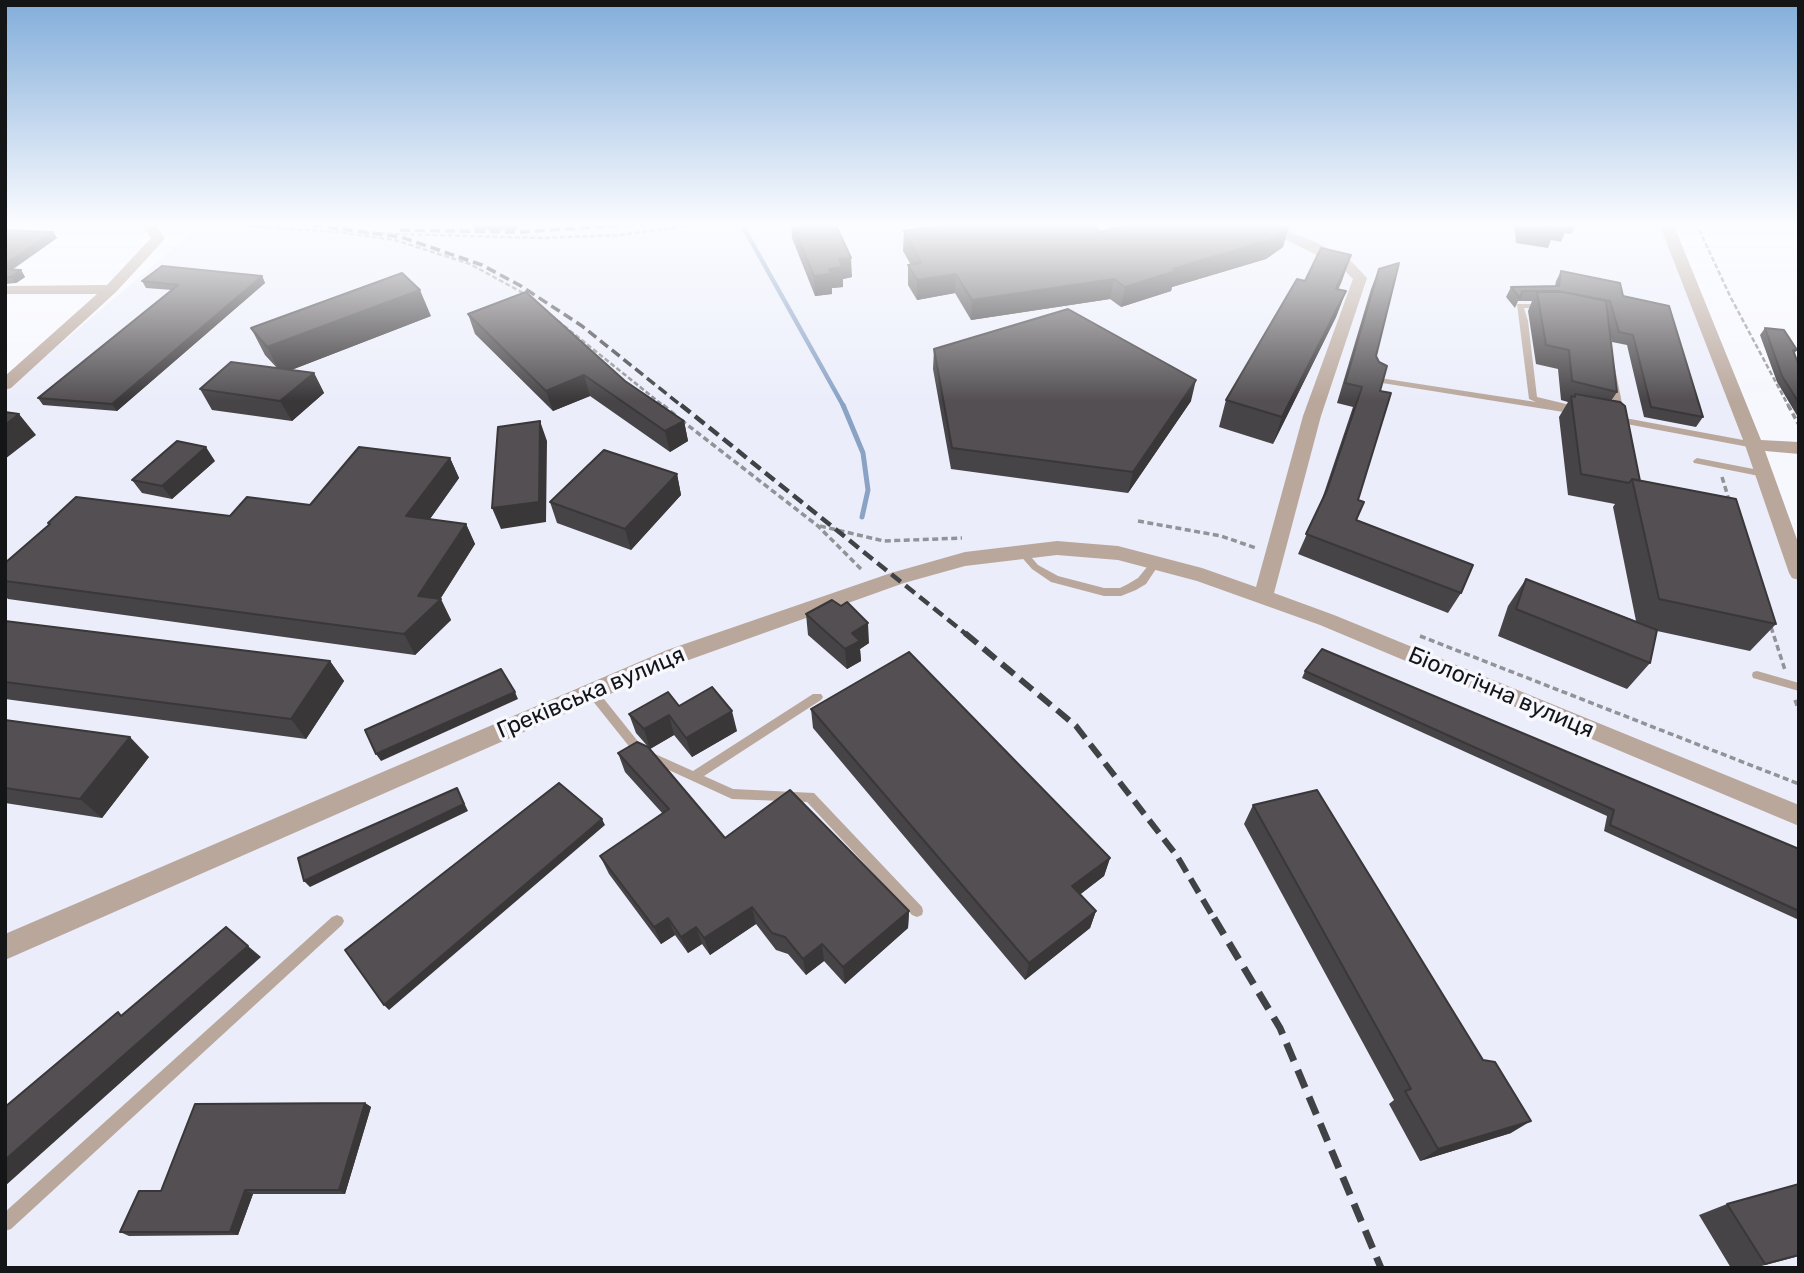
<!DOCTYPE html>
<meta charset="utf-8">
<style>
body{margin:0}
#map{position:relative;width:1804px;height:1273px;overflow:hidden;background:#f7f8fe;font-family:Rubik,sans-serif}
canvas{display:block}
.frame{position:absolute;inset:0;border:7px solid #141517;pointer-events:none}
</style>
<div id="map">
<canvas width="1804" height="1273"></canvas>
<div class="frame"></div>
</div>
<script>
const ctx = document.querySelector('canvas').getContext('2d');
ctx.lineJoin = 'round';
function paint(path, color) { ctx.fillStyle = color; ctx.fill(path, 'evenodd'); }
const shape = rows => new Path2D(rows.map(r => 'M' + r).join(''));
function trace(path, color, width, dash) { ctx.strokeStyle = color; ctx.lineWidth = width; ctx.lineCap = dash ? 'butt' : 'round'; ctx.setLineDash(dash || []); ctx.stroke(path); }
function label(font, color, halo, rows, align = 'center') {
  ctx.font = font + ' Rubik,sans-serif'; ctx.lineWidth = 7; ctx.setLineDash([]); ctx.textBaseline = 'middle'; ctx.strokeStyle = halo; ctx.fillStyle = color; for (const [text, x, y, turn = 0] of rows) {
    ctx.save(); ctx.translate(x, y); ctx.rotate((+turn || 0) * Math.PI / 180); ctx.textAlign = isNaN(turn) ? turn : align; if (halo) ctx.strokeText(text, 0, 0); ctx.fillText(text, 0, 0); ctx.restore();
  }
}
paint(shape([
 [203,223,1666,223,1799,576,1799,1268,5,1268,5,391]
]), '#ebedfa');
trace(shape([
 [741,223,844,407]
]), '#8aa3c5', 4.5);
trace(shape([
 [843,405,863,453,868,490,862,517]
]), '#8aa3c5', 5);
trace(shape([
 [200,223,338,232,395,240,470,264,525,294],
 [1696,223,1731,298,1789,407],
 [365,233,542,238,620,235,708,223],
 [558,321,665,407]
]), '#929397', 2.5, [5, 2.5]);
trace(shape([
 [663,405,675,415],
 [1788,405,1799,425],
 [681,420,818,526,863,571],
 [1722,477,1729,500],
 [1138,521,1221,536,1256,548],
 [820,526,884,541,962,538],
 [1771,627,1785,670],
 [1420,636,1799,784],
 [1795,700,1799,711]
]), '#929397', 3.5, [6, 3.5]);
paint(shape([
 [1517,304,1553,304,1604,314,1625,418,1754,442,1758,445,1754,448,1616,422,1579,413,1576,414,1376,382,1372,380,1373,375,1377,373,1381,375,1380,378,1536,402,1529,399,1517,304],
 [1524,308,1553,308,1597,318,1616,416,1537,397,1528,321,1524,308],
 [1697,458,1764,471,1769,474,1764,477,1694,463,1693,461,1697,458],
 [1022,549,1025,550,1038,565,1058,576,1104,588,1120,588,1128,584,1138,578,1152,561,1155,560,1160,563,1146,584,1136,590,1121,596,1104,596,1051,582,1032,569,1017,552,1022,549],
 [1757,671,1799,683,1799,691,1753,678,1752,675,1753,672,1757,671],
 [592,688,596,689,644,749,693,771,813,694,821,694,823,697,821,700,704,776,733,789,814,793,922,907,923,911,922,915,917,917,912,915,807,802,732,799,636,755,588,695,586,692,588,689,592,688],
 [337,915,342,917,344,921,342,925,11,1229,5,1231,5,1212,332,917,337,915]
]), '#b9a79c');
paint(shape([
 [5,223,17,223,5,227,5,223],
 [140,223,154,223,165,238,163,241,116,292,11,388,5,390,5,376,97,294,5,294,5,286,107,285,151,238,140,223],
 [1252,223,1270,223,1317,243,1351,261,1367,278,1321,416,1274,593,1334,615,1799,805,1799,826,1320,625,1197,581,1118,560,1057,555,965,566,904,583,683,662,5,960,5,934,667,650,891,573,965,552,1057,541,1118,546,1202,568,1256,587,1303,416,1353,279,1341,267,1252,223],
 [1659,223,1673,223,1761,440,1799,442,1799,454,1765,451,1799,545,1799,580,1792,578,1789,573,1745,445,1659,223]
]), '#b9a79c');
trace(shape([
 [281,223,320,225],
 [313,225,401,237,482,265,521,286,582,326,683,407],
 [400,230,519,232,658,223]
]), '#414245', 3.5, [10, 5]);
trace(shape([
 [681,405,967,635]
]), '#414245', 4.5, [12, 6]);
trace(shape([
 [965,633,1076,726,1177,856,1215,920]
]), '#414245', 6, [16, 8]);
trace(shape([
 [1214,918,1280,1028,1381,1268]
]), '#414245', 7, [19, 10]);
paint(shape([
 [473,223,517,223,517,230,475,230],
 [791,223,835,223,852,277,843,279,843,287,832,288,832,294,815,296,792,238],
 [1514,223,1577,223,1571,234,1565,233,1561,242,1551,240,1548,248,1516,243],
 [5,230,53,232,57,238,12,270,21,270,25,277,16,283,5,284],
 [904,231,1099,232,1283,247,1266,259,1172,287,1171,291,1121,307,1110,299,971,320,955,293,917,300,908,285,908,265,911,265,903,251],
 [1351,255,1338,289,1346,291,1336,317,1273,444,1219,427,1226,400,1305,281],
 [1379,269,1376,356,1380,391,1358,500,1356,520,1461,593,1448,613,1298,554,1321,502,1353,407,1337,403,1371,289],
 [1561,271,1623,296,1703,417,1696,427,1644,417,1627,345,1612,342,1609,330,1617,392,1611,401,1640,481,1776,624,1750,651,1657,631,1650,663,1627,689,1498,636,1508,606,1526,579,1636,621,1613,507,1615,504,1568,495,1559,417,1568,402,1561,400,1558,369,1536,364,1528,311,1532,301,1518,301,1515,308,1506,297,1511,287,1555,286,1556,281],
 [262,276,265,283,117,411,43,405,38,398,172,290,146,288,142,281],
 [468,314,625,381,684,421,688,441,670,452,590,396,553,411,475,334],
 [431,316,291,370,314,373,324,393,292,421,212,410,200,389,277,368,265,355,251,328],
 [1765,328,1797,350,1794,354,1799,366,1799,419,1777,382,1760,335],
 [934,349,1191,401,1128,493,951,469,933,369],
 [450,458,459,478,430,519,466,524,475,544,440,599,451,620,415,655,8,599,5,596,5,563,49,525,48,523,230,516,310,505],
 [215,461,172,499,142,493,132,480],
 [677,474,681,495,631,550,557,523,550,502],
 [806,614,869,643,860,649,861,661,847,669,808,635],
 [5,621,330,661,344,681,306,739,5,699],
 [1305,671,1799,849,1799,920,1604,831,1607,816,1302,678],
 [679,706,737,731,692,757,674,735,650,749,636,733,629,714],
 [811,709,1110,858,1104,876,1080,894,1096,911,1090,928,1025,980,813,728],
 [5,720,149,757,102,818,5,803],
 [618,753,725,838,909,911,908,928,845,984,824,961,806,975,788,954,776,950,756,924,710,955,702,944,688,953,675,935,661,944,609,874,600,856,663,814,625,772],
 [1253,805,1511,1133,1420,1161,1389,1104,1394,1100,1244,824],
 [365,1103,371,1107,345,1194,253,1194,238,1235,129,1236,120,1232,161,1191],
 [1799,1184,1799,1256,1754,1268,1731,1268,1699,1215,1727,1204]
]), '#474447');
paint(shape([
 [1289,227,1283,247,1266,259,1172,287,1171,291,1121,307,1125,287,1173,269],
 [53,232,57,238,5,274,5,264],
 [1351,255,1342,281,1327,315,1336,289],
 [851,258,852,277,843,279,843,287,832,288,832,294,815,296,814,276,829,269,839,259],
 [21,270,25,277,16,283,11,277],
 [956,274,955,293,917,300,917,280],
 [262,276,265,283,117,411,112,404],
 [1114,279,1110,299,971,320,972,300],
 [420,290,431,316,281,374,267,347],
 [1346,291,1336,317,1273,444,1282,417],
 [314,373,324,393,292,421,280,401],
 [584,375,590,396,553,411,546,391],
 [1196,380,1191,401,1128,493,1133,472],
 [19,414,36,435,5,459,5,425],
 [540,421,547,441,546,522,501,529,492,508],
 [684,421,688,441,670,452,665,431],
 [206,447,215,461,172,499,162,486],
 [450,458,459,478,417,537,406,516],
 [677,474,681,495,631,550,625,529],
 [466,524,475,544,439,601,441,599,451,620,415,655,404,634,418,596],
 [868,623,869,643,860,649,861,661,847,669,845,649,852,633],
 [330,661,344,681,306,739,291,719],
 [515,692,518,699,381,761,376,754],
 [732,711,737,731,692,757,686,738],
 [669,715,674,735,650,749,644,729],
 [130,737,149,757,102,818,80,799],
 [457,788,468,811,310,887,304,881],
 [602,819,605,825,389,1010,384,1005],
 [1110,858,1104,876,1068,904,1072,886],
 [752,907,756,924,710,955,704,938],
 [909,911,908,928,845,984,843,967],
 [1096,911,1090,928,1025,980,1029,963],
 [668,918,675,935,661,944,654,927],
 [696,927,702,944,688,953,681,937],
 [822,944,824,961,806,975,803,959],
 [248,946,261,957,5,1186,5,1160],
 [365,1103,371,1107,345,1194,339,1190],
 [1531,1121,1511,1133,1420,1161,1438,1149],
 [245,1190,253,1194,238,1235,230,1232]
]), '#3a3739');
const building = shape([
 [792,223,835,223,851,258,839,259,842,267,829,269,831,274,814,276,792,223],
 [959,223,1095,223,1099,232,1135,223,1279,223,1289,227,1272,239,1173,269,1176,271,1125,287,1114,279,972,300,956,274,917,280,908,265,921,263,904,231,959,223],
 [1525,223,1557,223,1557,228,1525,223],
 [5,230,53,232,5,264,5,230],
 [1321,248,1351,255,1336,289,1346,291,1282,417,1226,400,1297,279,1305,281,1321,248],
 [1399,263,1376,356,1379,362,1387,366,1380,391,1391,393,1358,500,1364,502,1356,520,1473,565,1461,593,1306,534,1327,490,1362,387,1345,383,1379,269,1399,263],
 [162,266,262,276,112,404,38,398,178,285,142,281,162,266],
 [5,269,21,270,11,277,5,277,5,269],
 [1561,271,1620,283,1623,296,1669,306,1703,417,1651,407,1633,335,1619,332,1610,301,1558,291,1522,291,1520,298,1511,287,1559,286,1561,271],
 [402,273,420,290,267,347,251,328,402,273],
 [526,292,625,381,684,421,665,431,584,375,546,391,468,314,526,292],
 [1537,292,1563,292,1606,301,1617,392,1572,381,1569,350,1546,345,1537,292],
 [1068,309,1196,380,1133,472,952,448,934,349,1068,309],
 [1765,328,1784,330,1797,350,1793,350,1799,366,1799,403,1782,376,1765,328],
 [231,362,314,373,280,401,200,389,231,362],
 [1575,394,1620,402,1625,406,1640,481,1632,479,1629,483,1581,474,1571,396,1575,397,1575,394],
 [5,412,19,414,5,425,5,412],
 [540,421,539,502,492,508,498,427,540,421],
 [177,441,206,447,162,486,132,480,177,441],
 [359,447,450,458,406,516,466,524,418,596,441,599,404,634,5,581,5,563,50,524,48,523,76,497,230,516,247,497,310,505,359,447],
 [604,450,677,474,625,529,550,502,604,450],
 [1632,479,1736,499,1776,624,1659,599,1632,479],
 [1526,579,1657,630,1650,663,1516,609,1526,579],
 [832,600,841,606,847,602,868,623,852,633,860,641,845,649,806,614,832,600],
 [5,621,330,661,291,719,5,682,5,621],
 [1322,649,1799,849,1799,911,1610,825,1614,810,1305,671,1322,649],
 [909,652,1110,858,1072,886,1096,911,1029,963,811,709,909,652],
 [501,669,515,692,376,754,365,730,501,669],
 [712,687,732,711,686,738,669,715,644,729,629,714,668,692,679,706,712,687],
 [5,720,130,737,80,799,5,788,5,720],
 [637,742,648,747,725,838,790,790,909,911,843,967,822,944,803,959,785,937,772,933,752,907,704,938,696,927,681,937,668,918,654,927,600,856,669,809,618,753,637,742],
 [559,783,602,819,384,1005,345,950,559,783],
 [457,788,464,804,304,881,298,858,457,788],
 [1317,790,1483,1060,1495,1062,1531,1121,1438,1149,1405,1091,1411,1089,1253,805,1317,790],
 [226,927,248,946,5,1160,5,1107,118,1012,121,1016,226,927],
 [365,1103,339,1190,245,1190,230,1232,120,1232,139,1191,161,1191,195,1104,365,1103],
 [1799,1184,1799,1255,1765,1264,1727,1204,1799,1184]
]);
paint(building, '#534f52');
trace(building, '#3a3739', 2);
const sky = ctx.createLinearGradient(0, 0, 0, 401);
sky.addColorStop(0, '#82adda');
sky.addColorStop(0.56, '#fbfcff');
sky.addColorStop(1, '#fbfcff00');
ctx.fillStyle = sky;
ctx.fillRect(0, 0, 1804, 401);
label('23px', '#141517', '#f7f8fe', [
 ["Греківська вулиця",591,693,-23],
 ["Біологічна вулиця",1501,693,23]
]);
</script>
